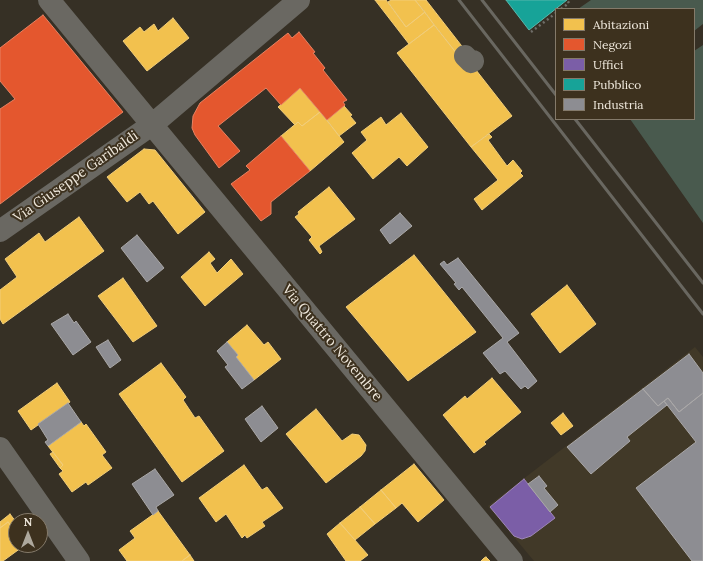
<!DOCTYPE html>
<style>
body{margin:0}
#map{position:relative;width:703px;height:561px;overflow:hidden;background:#363025;font-family:Lora,serif}
canvas{display:block}
.legend{position:absolute;left:555px;top:8px;width:140px;height:112px;box-sizing:border-box;background:#3d311e;border:1px solid #847a6a;margin:0;padding:5px 7px;list-style:none;font-size:12px;color:#efe8dc}
.legend li{display:flex;align-items:center;gap:8px;height:20px}
.legend b{width:20px;border:1px solid #847a6a}
.north{position:absolute;left:8px;top:513px;width:40px;height:40px;box-sizing:border-box;background:#3d311e;border:1px solid #847a6a;border-radius:50%;rotate:0deg;font-size:11px;font-weight:700;line-height:16px;text-align:center;color:#efe8dc}
.north::after{content:'';display:block;margin:auto;width:14px;height:18px;background:#aea89c;clip-path:polygon(50% 0,100% 100%,50% 72%,0 100%)}
</style>
<div id="map">
<canvas width="703" height="561"></canvas>
<ul class="legend">
<li><b style="height:11px;background:#f2c14e"></b>Abitazioni</li>
<li><b style="height:11px;background:#e4572e"></b>Negozi</li>
<li><b style="height:11px;background:#7b5ea7"></b>Uffici</li>
<li><b style="height:11px;background:#17a398"></b>Pubblico</li>
<li><b style="height:11px;background:#8d8d92"></b>Industria</li>
</ul>
<div class="north">N</div>
</div>
<script>
const ctx = document.querySelector('canvas').getContext('2d');
ctx.lineJoin = 'round';
function paint(path, color) { ctx.fillStyle = color; ctx.fill(path, 'evenodd'); }
const shape = rows => new Path2D(rows.map(r => 'M' + r).join(''));
function trace(path, color, width, dash) { ctx.strokeStyle = color; ctx.lineWidth = width; ctx.lineCap = dash ? 'butt' : 'round'; ctx.setLineDash(dash || []); ctx.stroke(path); }
function label(font, color, halo, rows, align = 'center') {
  ctx.font = font + ' Lora,serif'; ctx.lineWidth = 4; ctx.setLineDash([]); ctx.textBaseline = 'middle'; ctx.strokeStyle = halo; ctx.fillStyle = color; for (const [text, x, y, turn = 0] of rows) {
    ctx.save(); ctx.translate(x, y); ctx.rotate((+turn || 0) * Math.PI / 180); ctx.textAlign = isNaN(turn) ? turn : align; if (halo) ctx.strokeText(text, 0, 0); ctx.fillText(text, 0, 0); ctx.restore();
  }
}
paint(shape([
 [695,347,703,357,703,561,534,561,488,506]
]), '#413928');
paint(shape([
 [591,0,703,0,703,24,694,31,694,9,578,9],
 [703,45,703,223,630,119,694,119,694,51]
]), '#495a4e');
const homes = shape([
 [375,0,386,0,406,27,425,12,434,25,409,44,375,0],
 [391,0,415,0,425,12,406,27,388,2,391,0],
 [415,0,426,0,468,54,461,59,415,0],
 [173,18,189,38,147,71,123,41,140,27,144,32,154,24,158,31,173,18],
 [434,25,469,69,476,70,512,116,471,147,397,53,434,25],
 [300,88,320,112,302,126,298,122,295,125,278,107,300,88],
 [344,106,352,115,350,116,356,123,339,136,327,120,344,106],
 [320,112,344,142,310,171,281,136,298,122,302,126,320,112],
 [401,113,428,147,407,166,399,157,373,179,352,153,367,140,361,132,381,117,386,125,401,113],
 [489,134,492,137,488,140,507,166,513,160,522,171,520,173,523,176,482,210,474,199,498,180,471,147,489,134],
 [144,149,155,150,205,212,178,234,153,201,149,204,140,192,127,202,107,177,144,149],
 [329,187,355,219,319,246,322,252,320,254,309,240,312,237,295,217,299,214,298,212,329,187],
 [79,217,104,251,3,324,0,319,0,290,17,277,5,259,39,233,45,242,79,217],
 [209,252,215,259,210,263,217,273,231,259,243,274,205,306,181,277,209,252],
 [414,255,476,332,408,381,346,307,414,255],
 [123,278,157,326,133,342,98,296,123,278],
 [567,285,596,324,560,353,531,314,567,285],
 [247,325,264,345,268,342,281,359,254,380,236,357,238,355,227,342,247,325],
 [161,363,186,397,183,400,195,418,199,416,224,451,182,482,119,394,161,363],
 [492,378,521,412,484,442,486,444,474,453,443,415,465,396,467,399,492,378],
 [57,383,70,402,31,430,18,411,57,383],
 [316,409,342,441,352,434,359,435,366,445,365,451,361,456,326,483,286,434,316,409],
 [563,413,573,426,561,435,551,423,563,413],
 [81,422,84,426,86,424,106,452,102,455,112,468,88,485,86,482,72,492,59,474,63,471,60,468,63,465,48,446,81,422],
 [53,452,63,465,60,468,50,454,53,452],
 [414,464,444,500,418,522,402,503,396,508,381,490,414,464],
 [244,465,262,490,267,487,283,508,262,522,265,526,247,538,245,535,242,538,226,514,216,522,199,498,244,465],
 [381,490,396,508,375,524,360,507,381,490],
 [360,507,375,524,355,540,340,523,360,507],
 [158,511,190,555,182,561,127,561,119,550,135,538,130,531,158,511],
 [10,514,16,522,16,532,8,522,0,528,0,522,10,514],
 [8,522,16,532,16,545,25,545,3,561,0,561,0,528,8,522],
 [340,523,368,555,360,561,346,561,327,534,340,523],
 [190,555,194,561,182,561,190,555],
 [486,557,490,561,481,561,484,558,486,557]
]);
paint(homes, '#f2c14e');
trace(homes, '#f1cd79', 1);
const shops = shape([
 [43,15,123,112,0,204,0,109,15,99,0,81,0,48,43,15],
 [299,32,315,52,313,53,325,68,323,70,347,100,343,102,345,105,327,120,300,88,281,105,266,88,218,126,240,151,219,168,195,135,192,128,193,116,200,103,288,33,292,38,299,32],
 [281,136,310,171,271,202,271,214,261,221,231,184,250,170,246,166,281,136]
]);
paint(shops, '#e4572e');
trace(shops, '#e78262', 1);
const offices = shape([
 [524,479,555,518,531,536,522,539,514,536,490,507,524,479]
]);
paint(offices, '#7b5ea7');
trace(offices, '#9e87b7', 1);
const public = shape([
 [506,0,567,0,529,30,506,0]
]);
paint(public, '#17a398');
trace(public, '#58b8ac', 1);
const industry = shape([
 [400,213,412,226,390,244,380,230,400,213],
 [137,235,164,268,147,282,121,248,137,235],
 [458,258,519,333,507,342,537,381,528,389,525,386,521,389,505,371,500,374,483,353,503,338,462,287,459,290,454,284,456,283,440,264,444,261,447,265,458,258],
 [68,314,74,323,76,321,91,342,73,355,51,324,68,314],
 [108,340,121,360,110,368,96,347,108,340],
 [227,342,238,355,236,357,254,380,242,389,225,367,228,365,217,351,227,342],
 [689,354,703,373,703,393,679,412,668,398,658,406,643,389,689,354],
 [643,389,658,406,664,401,667,405,627,437,630,441,591,474,567,447,643,389],
 [703,393,703,561,692,561,636,488,696,442,664,401,668,398,679,412,703,393],
 [68,403,81,422,48,446,45,442,48,440,38,424,68,403],
 [262,406,278,428,261,442,245,419,262,406],
 [155,469,174,495,156,507,158,511,153,515,132,484,155,469],
 [539,476,547,486,544,488,558,505,550,512,528,484,539,476]
]);
paint(industry, '#8d8d92');
trace(industry, '#aaa8a8', 1);
trace(shape([
 [561,9,569,3,567,0],
 [531,32,556,13]
]), '#6f6d68', 2.5, [2, 3]);
trace(shape([
 [49,0,512,561],
 [465,56,471,62,473,61],
 [0,231,153,124,299,0],
 [0,448,79,561]
]), '#6a6862', 22);
trace(shape([
 [459,0,703,314],
 [482,0,556,95],
 [575,119,703,283]
]), '#696760', 3);
label('14px', '#efe8dc', '#3d311e', [
 ["Via Giuseppe Garibaldi",76,177,-35],
 ["Via Quattro Novembre",332,343,50]
]);
</script>
